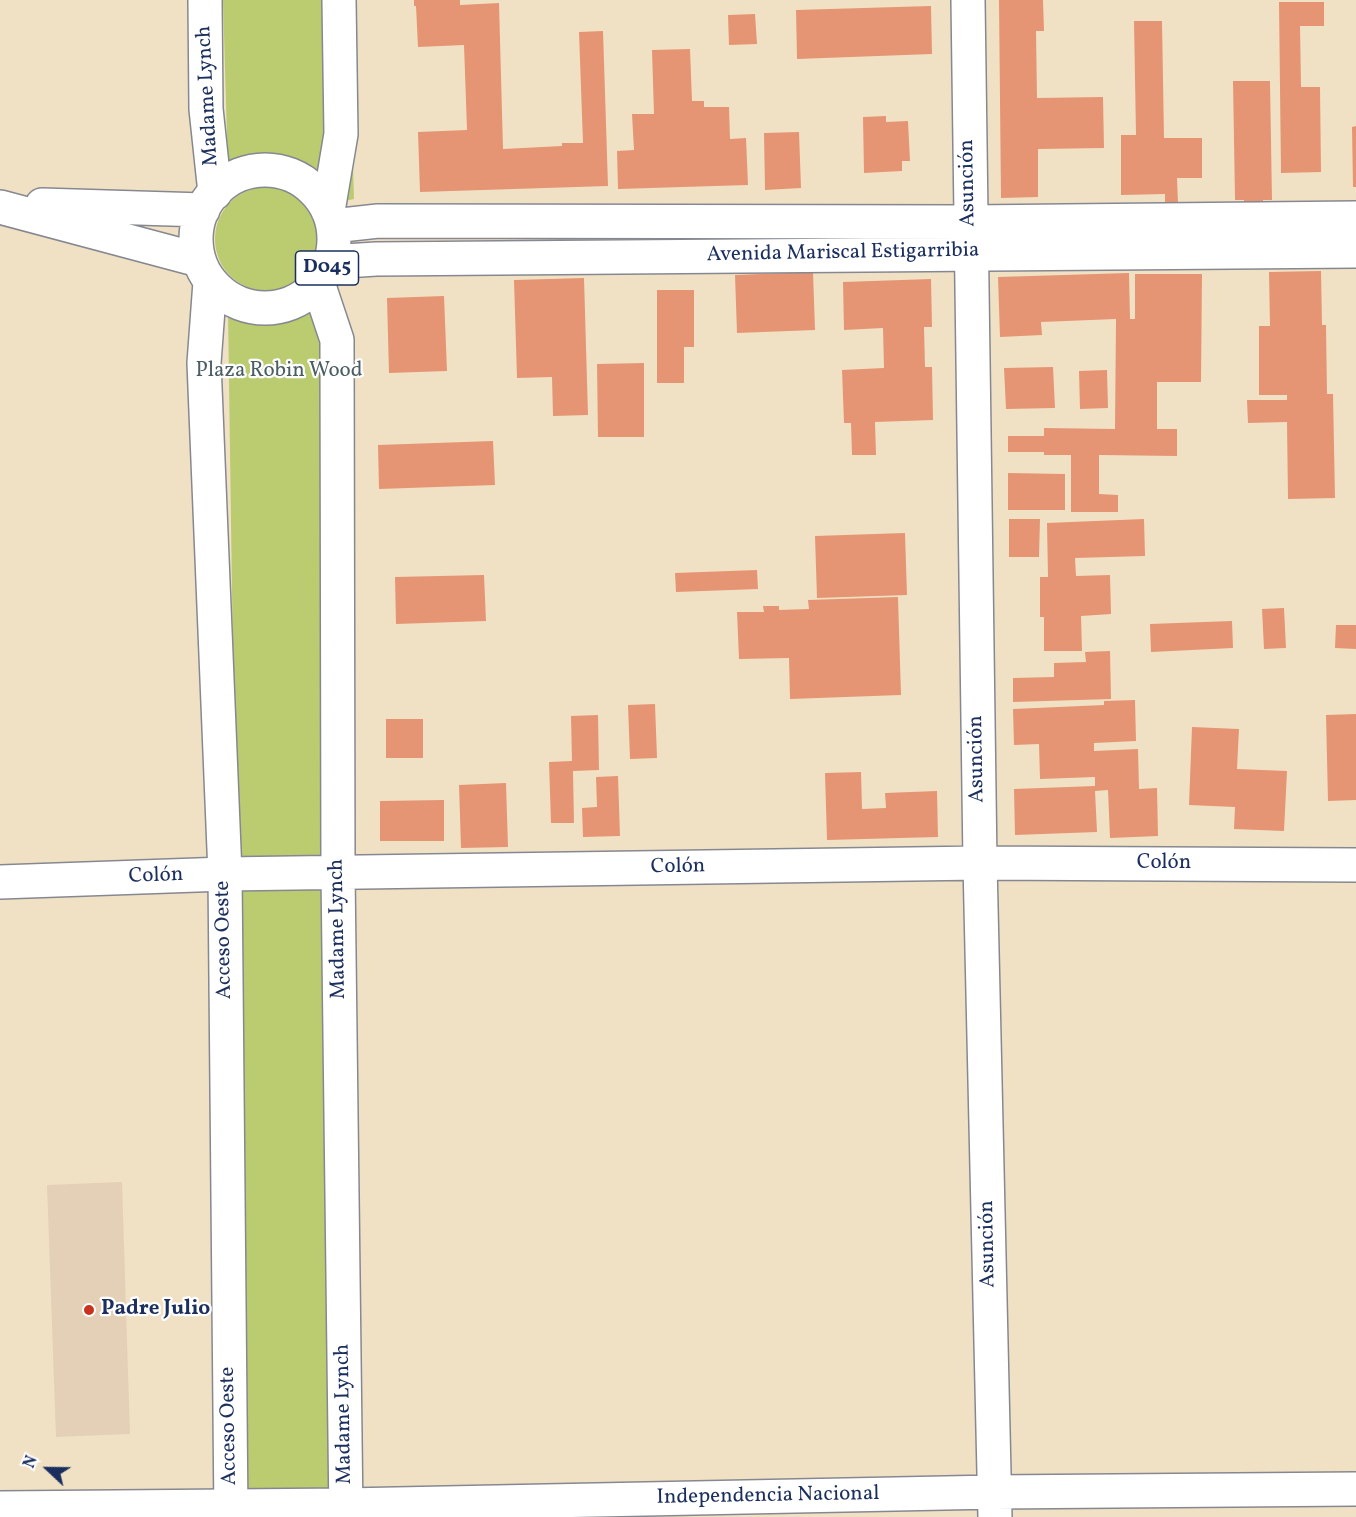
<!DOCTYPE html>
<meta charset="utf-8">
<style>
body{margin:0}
#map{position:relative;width:1356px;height:1517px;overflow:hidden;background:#f1e1c4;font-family:Vollkorn,serif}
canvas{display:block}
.north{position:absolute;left:18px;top:1439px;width:60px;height:60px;-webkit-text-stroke:4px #fff;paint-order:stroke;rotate:292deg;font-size:16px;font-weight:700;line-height:24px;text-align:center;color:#1b2f5e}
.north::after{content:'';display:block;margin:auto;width:21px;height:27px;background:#1b2f5e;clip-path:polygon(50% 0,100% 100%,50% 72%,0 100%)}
</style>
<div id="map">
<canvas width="1356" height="1517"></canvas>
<div class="north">N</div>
</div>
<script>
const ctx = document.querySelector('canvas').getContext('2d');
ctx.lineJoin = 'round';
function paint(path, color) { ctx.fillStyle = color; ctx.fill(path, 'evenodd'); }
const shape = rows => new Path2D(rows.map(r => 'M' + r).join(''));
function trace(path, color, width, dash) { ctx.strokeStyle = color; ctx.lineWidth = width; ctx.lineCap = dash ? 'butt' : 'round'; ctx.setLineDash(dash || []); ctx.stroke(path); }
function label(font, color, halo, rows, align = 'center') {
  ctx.font = font + ' Vollkorn,serif'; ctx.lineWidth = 4.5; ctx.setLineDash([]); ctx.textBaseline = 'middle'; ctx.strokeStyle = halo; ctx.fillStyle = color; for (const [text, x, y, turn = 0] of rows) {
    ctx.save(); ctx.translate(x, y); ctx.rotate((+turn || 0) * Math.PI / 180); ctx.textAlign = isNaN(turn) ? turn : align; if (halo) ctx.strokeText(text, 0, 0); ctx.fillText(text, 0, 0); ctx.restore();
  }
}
paint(shape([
 [122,1182,130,1434,56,1437,47,1185]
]), '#e4d0b6');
paint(shape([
 [223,0,348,0,354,199,336,203,321,179,276,162,228,172],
 '215 239a52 52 0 1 1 104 0a52 52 0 1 1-104 0Z',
 [330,289,334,1517,248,1517,240,1151,228,312,247,320,274,322,295,317,315,305]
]), '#bacc6f');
paint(shape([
 [414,0,460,0,460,5,499,3,503,149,562,146,562,143,583,143,579,32,603,31,608,186,420,192,418,132,467,130,464,45,418,47,416,6,414,6],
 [999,0,1043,0,1044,31,1036,31,1037,98,1103,97,1104,148,1038,149,1038,197,1001,198],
 [1279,2,1324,2,1324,26,1300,26,1301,87,1320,87,1321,172,1281,173],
 [931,6,932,54,797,59,796,10],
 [755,14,757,44,729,45,728,15],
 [1134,21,1162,21,1164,138,1202,138,1202,178,1177,178,1178,203,1165,203,1165,194,1121,195,1121,135,1136,135],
 [690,49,692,101,704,101,704,107,729,107,730,139,746,138,748,185,618,189,617,151,634,150,632,114,654,114,652,50],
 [1233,81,1270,81,1272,200,1263,200,1263,206,1244,207,1244,200,1235,200],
 [886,116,886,122,908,121,910,161,902,161,902,171,864,173,863,117],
 [1356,126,1356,187,1353,187,1352,127],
 [799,132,801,188,765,190,764,133],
 [1321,271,1322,325,1326,325,1327,394,1333,394,1335,498,1288,499,1287,422,1248,423,1247,400,1287,400,1287,395,1259,395,1259,326,1270,326,1269,272],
 [813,272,815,330,737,333,735,275],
 [1129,273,1130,319,1135,319,1135,274,1202,274,1201,382,1157,382,1157,429,1177,429,1177,456,1099,455,1099,494,1118,495,1118,512,1071,512,1071,455,1044,455,1044,452,1008,452,1008,436,1044,436,1044,428,1115,429,1116,319,1041,322,1042,335,1000,337,998,277],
 [584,278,588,415,553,416,552,377,517,378,514,280],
 [931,279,932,327,924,327,925,367,932,367,933,420,875,422,876,455,852,455,851,423,844,423,842,370,884,368,883,328,844,330,843,282],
 [657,290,694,290,694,347,684,347,684,383,657,383],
 [444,296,447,371,389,373,387,298],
 [644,363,644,437,598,437,597,364],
 [1053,367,1055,408,1006,409,1004,368],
 [1107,370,1108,408,1080,409,1079,371],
 [493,441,495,485,379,489,378,445],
 [1008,473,1065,474,1065,510,1008,510],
 [1009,519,1040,519,1039,557,1009,557],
 [1144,519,1145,556,1075,558,1076,576,1110,575,1111,614,1081,616,1082,651,1044,651,1044,617,1040,617,1040,577,1048,577,1047,523],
 [905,533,907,595,817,598,815,536],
 [757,570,758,589,676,592,675,573],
 [484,575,486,621,396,624,395,577],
 [898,597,901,695,790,699,789,658,739,659,737,612,764,612,763,606,779,606,779,610,809,609,808,600],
 [1284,608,1286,648,1264,649,1262,609],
 [1232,621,1233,648,1151,652,1150,624],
 [1336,625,1356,625,1356,649,1335,648],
 [1110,651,1111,699,1013,702,1013,678,1054,677,1054,663,1086,662,1085,652],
 [1135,700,1136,741,1094,743,1094,751,1138,749,1139,789,1157,788,1158,836,1110,838,1108,790,1095,791,1097,832,1015,835,1014,789,1095,786,1095,777,1040,779,1039,744,1014,745,1013,709,1104,705,1104,701],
 [655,704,657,758,630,759,628,705],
 [1356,714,1356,800,1328,801,1326,715],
 [598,715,599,770,573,771,574,823,551,823,549,762,572,761,571,716],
 [386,719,423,719,423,758,386,758],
 [1192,727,1239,729,1237,769,1287,771,1284,831,1234,829,1235,807,1189,805],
 [861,772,862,809,886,808,885,793,937,791,938,837,827,840,825,773],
 [618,776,620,836,583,837,582,808,597,807,596,777],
 [506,783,508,847,461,848,459,785],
 [444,800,444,841,380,841,380,801]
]), '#e59573');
const minor = shape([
 [968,0,980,863,995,1517],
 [318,283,337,340,338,873,346,1517],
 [0,882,225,874,980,863,1356,865],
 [0,1508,346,1505,995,1492,1356,1489]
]);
const major = shape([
 [205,0,206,109,215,193],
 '196 239a69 69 0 1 1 138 0a69 69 0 1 1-138 0Z',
 [42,205,203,210],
 [0,207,199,260],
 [328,211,341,134,339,0],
 [333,226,378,221,970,222,1356,218],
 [330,262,376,259,1356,251],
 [210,282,204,363,225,874,231,1517]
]);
trace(minor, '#868891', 36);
trace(major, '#868891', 36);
trace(shape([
 [244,160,252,172]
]), '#868891', 4, [1.5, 4.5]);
trace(minor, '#fff', 33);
trace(major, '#fff', 33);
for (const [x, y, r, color] of [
 [89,1310,6,"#c8321e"]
]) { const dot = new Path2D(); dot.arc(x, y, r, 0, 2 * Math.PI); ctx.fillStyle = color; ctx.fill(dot); trace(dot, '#fff', 2); }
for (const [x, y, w] of [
 [327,268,63]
]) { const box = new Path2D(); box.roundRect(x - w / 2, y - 17, w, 34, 4.5); ctx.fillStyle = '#fff'; ctx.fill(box); trace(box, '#1b2f5e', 1.5); }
label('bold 20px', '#1b2f5e', null, [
 ["D045",327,268]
]);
label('21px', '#1b2f5e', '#fff', [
 ["Madame Lynch",209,96,-93],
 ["Asunción",969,183,-91],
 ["Avenida Mariscal Estigarribia",843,254,-1],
 ["Asunción",978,759,-91],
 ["Colón",1164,864],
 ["Colón",678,868,-1],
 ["Colón",156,877,-2],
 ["Madame Lynch",339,929,-91],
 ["Acceso Oeste",225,940,-91],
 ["Asunción",989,1244,-91],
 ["Madame Lynch",345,1414,-91],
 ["Acceso Oeste",230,1426,-91],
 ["Independencia Nacional",768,1497,-1]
]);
label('21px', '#4b5e63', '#fff', [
 ["Plaza Robin Wood",279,372]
]);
label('bold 21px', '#1b2f5e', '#fff', [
 ["Padre Julio",101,1310]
], 'left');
</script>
